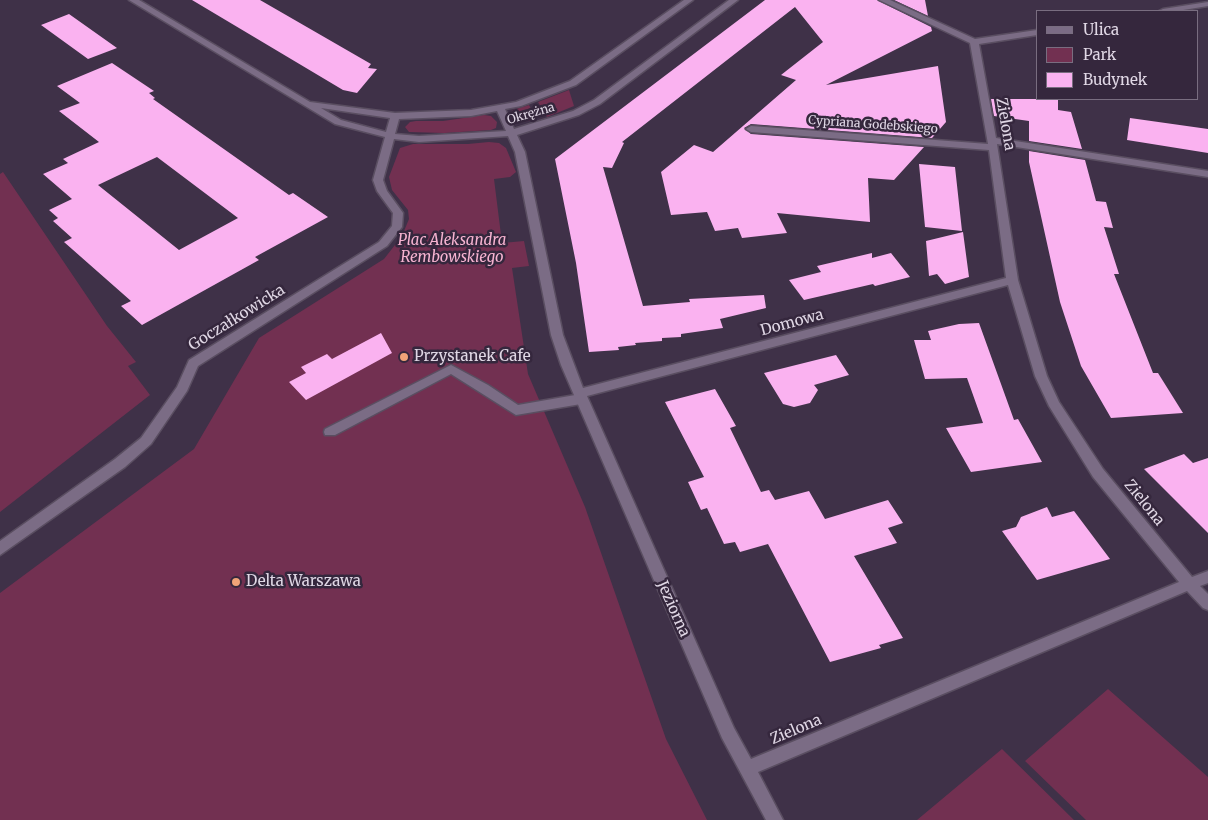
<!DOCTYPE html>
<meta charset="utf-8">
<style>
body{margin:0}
#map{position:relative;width:1208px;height:820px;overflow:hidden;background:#3f3148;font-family:Merriweather,serif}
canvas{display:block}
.legend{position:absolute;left:1036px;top:10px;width:162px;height:90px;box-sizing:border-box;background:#35273d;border:1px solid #796d80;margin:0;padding:6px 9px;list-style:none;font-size:15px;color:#e0d7e5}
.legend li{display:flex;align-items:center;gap:10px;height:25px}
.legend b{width:25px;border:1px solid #796d80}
</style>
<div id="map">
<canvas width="1208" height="820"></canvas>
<ul class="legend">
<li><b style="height:6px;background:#7b6c85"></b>Ulica</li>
<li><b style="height:14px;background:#723051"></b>Park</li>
<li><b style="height:14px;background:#fab2f0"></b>Budynek</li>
</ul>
</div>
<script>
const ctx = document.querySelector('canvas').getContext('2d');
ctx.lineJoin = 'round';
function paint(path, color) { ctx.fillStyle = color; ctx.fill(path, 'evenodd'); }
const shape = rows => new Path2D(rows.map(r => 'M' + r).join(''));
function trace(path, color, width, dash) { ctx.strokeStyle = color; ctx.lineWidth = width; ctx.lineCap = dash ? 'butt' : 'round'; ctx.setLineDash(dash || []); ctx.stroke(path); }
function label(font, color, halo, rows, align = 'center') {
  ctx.font = font + ' Merriweather,serif'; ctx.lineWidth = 5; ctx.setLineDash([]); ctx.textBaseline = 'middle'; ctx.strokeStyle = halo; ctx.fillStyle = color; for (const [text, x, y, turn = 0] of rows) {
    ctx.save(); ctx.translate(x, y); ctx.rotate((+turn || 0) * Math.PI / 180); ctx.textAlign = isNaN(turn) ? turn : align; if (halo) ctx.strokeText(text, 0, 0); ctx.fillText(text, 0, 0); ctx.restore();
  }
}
paint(shape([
 [569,90,574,106,547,117,538,102],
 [529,105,537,120,519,122,513,118,511,113,513,110],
 [484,115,491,116,497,122,496,128,491,130,444,133,409,132,405,127,410,122,416,121,443,121],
 [489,142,499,143,506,148,516,172,510,177,494,179,502,243,524,241,529,266,512,268,528,374,585,507,666,739,707,820,0,820,0,593,194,449,259,338,384,259,402,236,409,219,408,210,392,190,389,177,400,148,413,144,468,144],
 [3,172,107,326,136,362,128,366,150,395,0,512,0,174],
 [1108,689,1208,777,1208,820,1086,820,1025,761],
 [1002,749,1074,820,917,820]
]), '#723051');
paint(shape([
 [192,0,260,0,371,64,368,68,377,69,357,93,343,90],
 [765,0,877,0,931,27,932,31,826,85,938,66,946,122,932,138,751,124,744,128,751,134,924,147,894,180,868,178,870,222,777,213,787,233,742,238,738,228,715,231,707,212,671,215,661,172,694,145,713,152,796,80,781,75,823,42,795,7,622,142,624,143,612,168,603,167,643,306,690,302,689,299,764,295,766,308,720,319,723,328,681,334,681,337,662,338,662,341,635,343,636,345,618,347,619,350,589,352,576,263,555,159],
 [894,0,925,0,928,16],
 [69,14,117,48,88,59,41,25],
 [112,63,154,91,149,93,155,98,153,99,289,195,293,193,328,217,255,257,259,260,142,325,121,306,131,301,64,242,72,238,53,221,58,218,49,210,72,199,43,174,68,163,63,159,99,142,59,111,80,103,57,86],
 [157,157,238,218,179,250,98,185],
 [991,99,1058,99,1058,110,1071,112,1082,149,1029,141,1029,121,994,116],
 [1130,118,1208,129,1208,153,1127,140],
 [1029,151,1085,160,1096,201,1106,202,1113,228,1104,227,1119,274,1114,274,1153,373,1158,373,1183,413,1111,418,1081,366,1060,302,1029,162],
 [919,164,955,167,962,231,925,227],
 [963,232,969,277,945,284,937,274,929,276,926,241],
 [872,253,872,258,891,253,910,277,875,286,873,284,804,300,789,280,821,272,817,266],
 [979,323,1014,420,1018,419,1042,462,971,472,946,428,983,423,967,378,925,379,914,340,931,340,928,331,959,324],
 [381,333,392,353,306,400,289,382,306,373,301,367,327,354,332,359],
 [836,355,849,375,814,385,818,390,810,403,794,407,783,404,764,373],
 [715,389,736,426,730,428,761,492,769,490,775,500,809,491,825,519,888,500,903,523,888,528,897,543,854,556,903,638,879,645,881,648,830,662,768,544,740,552,735,542,724,544,707,508,701,510,688,482,704,477,665,402],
 [1184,454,1193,463,1208,458,1208,533,1144,469],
 [1047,507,1052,517,1074,511,1110,559,1037,580,1002,531,1016,527,1021,517]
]), '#fab2f0');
const service = shape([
 [451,365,488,385,518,405,581,394,585,396,587,399,585,402,581,404,516,415,451,374,335,435,325,435,324,432,325,429,451,365]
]);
const minor = shape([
 [129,0,139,0,310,102,395,113,471,110,516,102,570,81,684,0,693,0,576,85,521,106,505,109,514,129,573,111,594,100,729,0,738,0,600,104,579,115,517,135,525,152,563,335,583,388,1006,278,989,150,751,132,746,129,751,126,988,144,970,43,879,0,890,0,975,39,1037,30,1037,35,979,44,996,138,1208,171,1208,177,997,144,1018,280,1047,376,1059,402,1103,469,1192,577,1208,571,1208,583,1200,586,1208,594,1208,610,1203,608,1187,591,758,772,783,820,766,820,722,738,561,365,551,335,515,152,508,136,419,142,394,139,383,180,387,191,403,213,402,227,387,246,198,366,187,391,151,444,125,467,0,555,0,541,115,459,141,438,177,387,189,360,379,242,392,226,393,213,377,191,373,180,385,137,335,124,129,0],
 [321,108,390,118,386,132,341,120,321,108],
 [497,111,506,131,419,136,395,134,399,119,471,116,497,111],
 [1008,285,1035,376,1049,406,1093,477,1179,582,751,759,734,728,587,396,1008,285],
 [1208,2,1208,6,1177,11,1159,11,1163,9,1208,2]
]);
trace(service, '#5a4e61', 3);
trace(minor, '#5a4e61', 3);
paint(service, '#7b6c85');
paint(minor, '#7b6c85');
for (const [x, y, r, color] of [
 [404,357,5,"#f0a378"],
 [236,582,5,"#f0a378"]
]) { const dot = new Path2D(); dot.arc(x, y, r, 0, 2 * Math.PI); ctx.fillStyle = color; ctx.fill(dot); trace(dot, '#35273d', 2); }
label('12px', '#e0d7e5', '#35273d', [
 ["Okrężna",531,114,-16],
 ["Cypriana Godebskiego",873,125,4]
]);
label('15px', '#e0d7e5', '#35273d', [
 ["Zielona",1005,124,80],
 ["Goczałkowicka",237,318,-32],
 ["Domowa",792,323,-15],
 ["Zielona",1144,503,51],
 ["Jeziorna",673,609,66],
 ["Zielona",796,730,-23]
]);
label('italic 15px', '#f7b3d1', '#35273d', [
 ["Plac Aleksandra",452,241],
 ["Rembowskiego",452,258]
]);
label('15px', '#e0d7e5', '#35273d', [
 ["Przystanek Cafe",414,357],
 ["Delta Warszawa",246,582]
], 'left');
</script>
